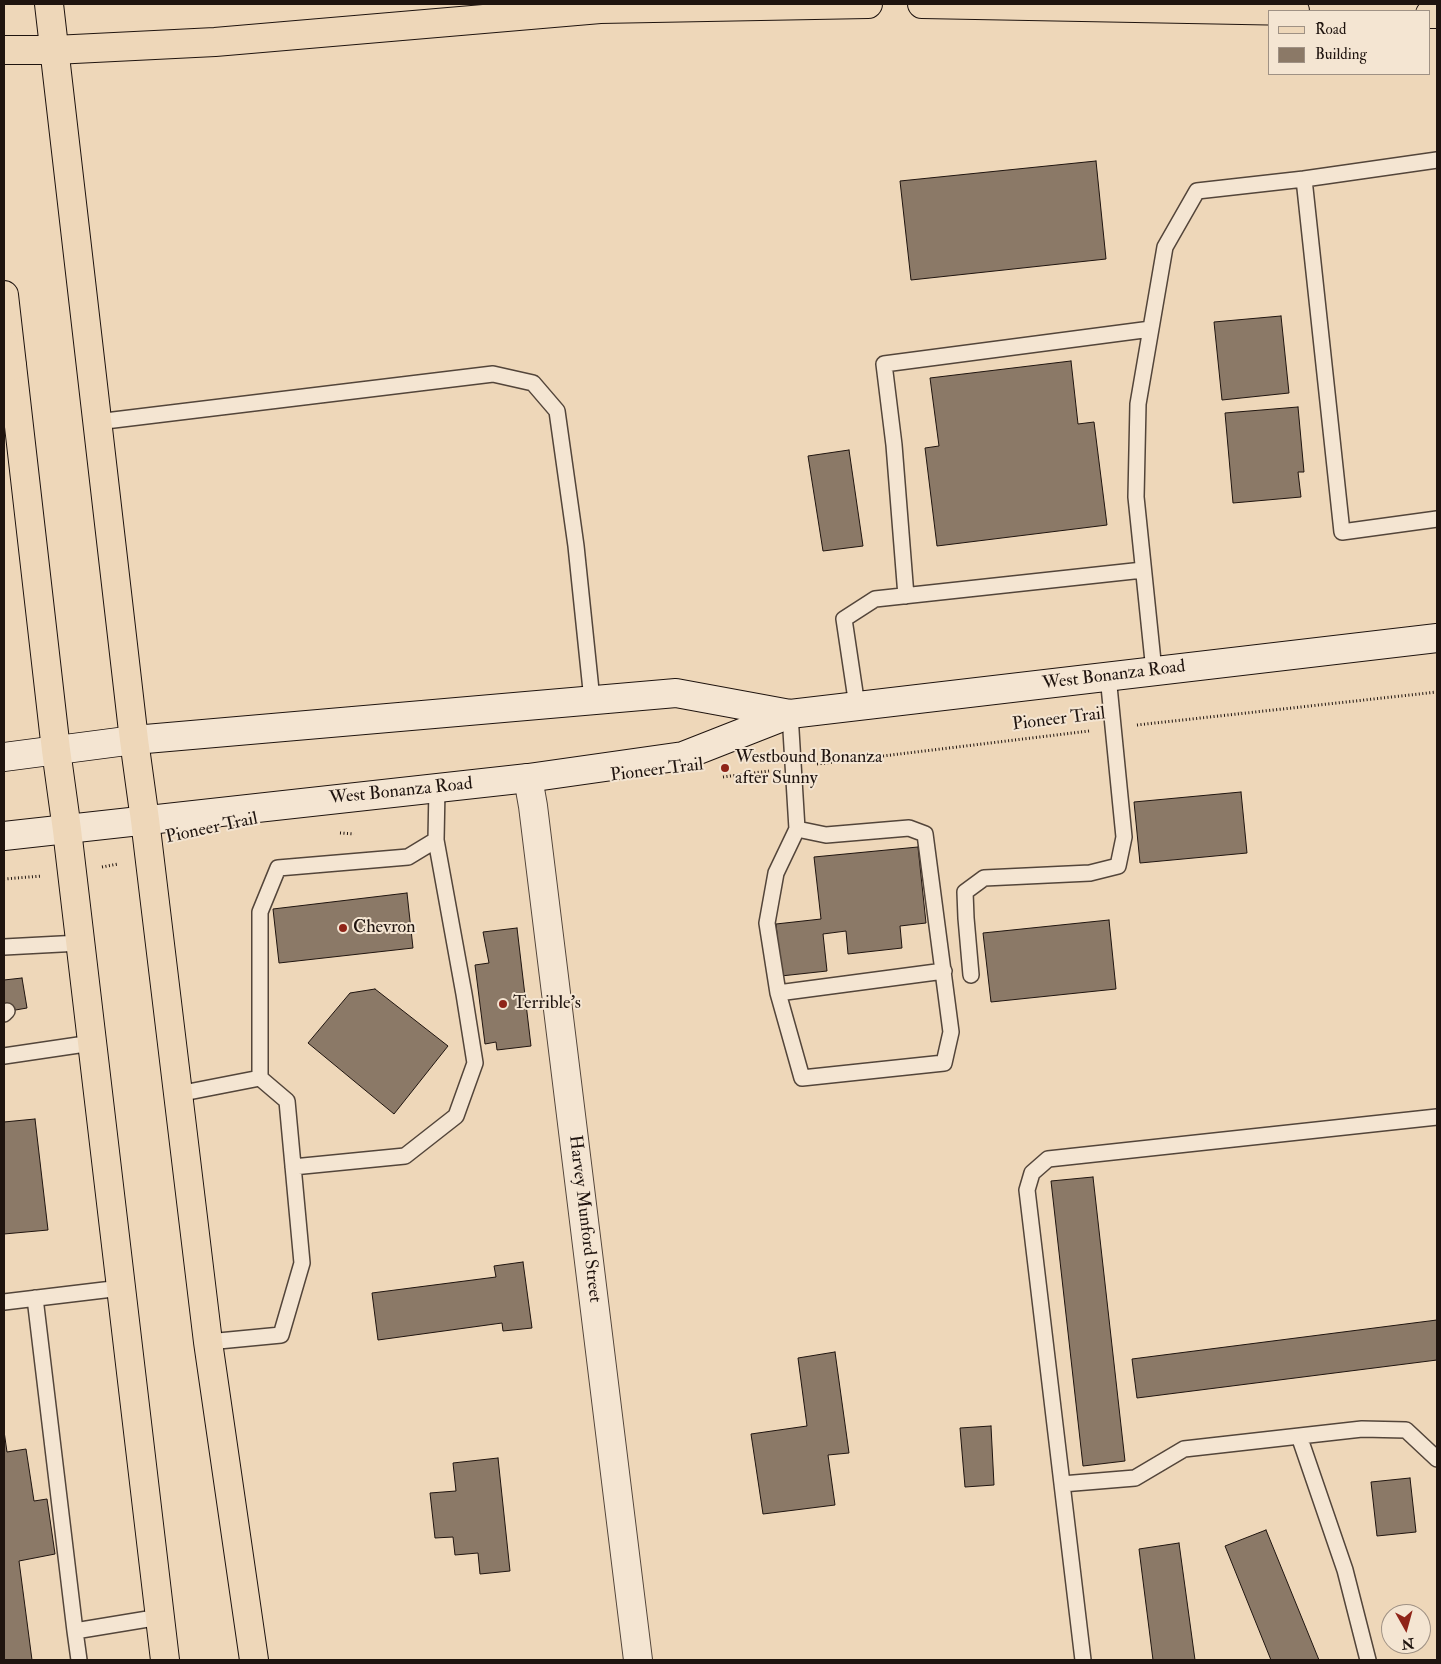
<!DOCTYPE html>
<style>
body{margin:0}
#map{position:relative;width:1441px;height:1664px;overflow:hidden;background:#eed7b9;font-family:"IM FELL Double Pica",serif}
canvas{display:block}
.frame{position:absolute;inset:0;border:5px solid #1f140f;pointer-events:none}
.legend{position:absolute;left:1268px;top:10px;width:162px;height:65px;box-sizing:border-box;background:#f4e5d2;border:1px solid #9f9184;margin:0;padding:6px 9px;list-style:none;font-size:15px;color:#1f140f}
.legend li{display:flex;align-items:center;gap:10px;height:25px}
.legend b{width:25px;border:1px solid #9f9184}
.north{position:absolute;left:1381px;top:1604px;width:50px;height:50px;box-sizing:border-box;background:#f4e5d2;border:1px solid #9f9184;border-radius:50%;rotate:173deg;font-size:14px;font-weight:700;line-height:20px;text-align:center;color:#1f140f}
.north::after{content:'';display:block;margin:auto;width:18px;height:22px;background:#8f2418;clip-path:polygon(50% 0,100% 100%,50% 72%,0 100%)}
</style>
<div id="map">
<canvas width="1441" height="1664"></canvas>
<div class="frame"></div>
<ul class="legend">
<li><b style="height:6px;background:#eed7b9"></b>Road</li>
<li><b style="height:14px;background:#8b7967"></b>Building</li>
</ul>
<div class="north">N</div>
</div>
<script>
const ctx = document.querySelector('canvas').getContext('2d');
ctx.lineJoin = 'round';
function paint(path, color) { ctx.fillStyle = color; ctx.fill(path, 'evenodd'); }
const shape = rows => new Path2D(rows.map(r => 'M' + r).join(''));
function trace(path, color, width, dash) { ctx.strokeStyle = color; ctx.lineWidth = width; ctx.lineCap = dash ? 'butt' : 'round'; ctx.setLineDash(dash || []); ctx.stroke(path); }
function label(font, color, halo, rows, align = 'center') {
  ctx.font = font + ' "IM FELL Double Pica",serif'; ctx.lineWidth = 4; ctx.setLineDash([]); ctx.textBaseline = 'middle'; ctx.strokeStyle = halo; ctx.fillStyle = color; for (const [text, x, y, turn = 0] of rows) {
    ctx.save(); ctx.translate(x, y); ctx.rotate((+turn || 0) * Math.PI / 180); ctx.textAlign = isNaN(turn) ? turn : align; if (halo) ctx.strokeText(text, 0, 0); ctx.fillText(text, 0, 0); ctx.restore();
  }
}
const building = shape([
 [1096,161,1106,259,911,280,900,181,1096,161],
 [1281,316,1289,393,1222,400,1214,322,1281,316],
 [1071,361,1078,424,1094,422,1107,525,937,546,925,448,939,446,930,378,1071,361],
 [1298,407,1304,472,1298,472,1301,497,1233,503,1225,413,1298,407],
 [849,450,863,546,823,551,808,456,849,450],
 [1241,792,1247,853,1140,863,1134,802,1241,792],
 [918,847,926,923,900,926,902,948,848,954,846,931,823,934,827,971,781,976,776,924,821,919,814,857,918,847],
 [407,893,413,948,279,963,273,909,407,893],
 [1109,920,1116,989,991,1002,983,933,1109,920],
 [517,928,531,1046,497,1050,496,1042,485,1044,475,965,489,963,483,932,517,928],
 [22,978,27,1008,4,1012,4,980,22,978],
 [375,989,448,1046,394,1114,308,1043,350,993,375,989],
 [35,1119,48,1230,4,1234,4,1122,35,1119],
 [1093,1177,1125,1461,1083,1466,1051,1181,1093,1177],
 [523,1262,532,1328,503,1331,502,1323,378,1340,372,1293,496,1277,494,1266,523,1262],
 [1437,1320,1437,1360,1137,1398,1132,1359,1437,1320],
 [835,1352,849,1453,828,1455,835,1505,763,1514,751,1434,807,1426,798,1358,835,1352],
 [991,1426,994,1485,965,1487,960,1428,991,1426],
 [4,1431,7,1452,26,1449,34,1501,47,1499,55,1554,19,1561,32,1660,4,1660,4,1431],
 [498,1458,510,1571,480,1574,478,1553,455,1555,453,1537,435,1538,430,1493,456,1491,453,1463,498,1458],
 [1410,1478,1416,1532,1377,1536,1371,1482,1410,1478],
 [1266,1530,1319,1660,1271,1660,1225,1546,1266,1530],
 [1179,1543,1195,1660,1153,1660,1139,1549,1179,1543]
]);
paint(building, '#8b7967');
trace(building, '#1f140f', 1);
const service = shape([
 [1437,160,1304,179,1342,532,1437,519],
 [97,422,493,374,533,383,557,411,576,546,592,700],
 [906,596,894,445,884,364,1151,329],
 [1154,671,1136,497,1138,404,1165,247,1197,191,1304,179],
 [857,706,844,619,875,599,1143,570],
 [790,714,797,829,776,873,767,923,778,993,802,1078,944,1063,951,1032,925,834,909,828,826,835,797,829],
 [4,947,80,943],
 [971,975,966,918,965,892,984,878,1090,873,1118,866,1124,837,1108,676],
 [778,993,944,971],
 [4,1014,7,1011],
 [4,1056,92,1043],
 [260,1078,260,912,278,868,408,857,436,840,437,788],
 [178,1094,260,1078,287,1101,302,1263,281,1335,208,1342],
 [293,1167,405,1156,456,1116,475,1063,464,994,436,840],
 [35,1298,75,1631],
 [4,1302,121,1288],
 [1299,1436,1345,1570,1368,1660],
 [1062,1484,1135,1478,1184,1449,1362,1429,1406,1430,1437,1459],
 [79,1660,75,1631,160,1617],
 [1083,1660,1027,1190,1032,1173,1048,1159,1437,1117]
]);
const minor = shape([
 [528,778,533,806,638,1660]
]);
const secondary = shape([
 [4,757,134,740,676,693,790,714],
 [4,836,528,778,683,756,790,714,1437,638]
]);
const primary = shape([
 [49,4,134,740,145,820,208,1342,254,1660],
 [4,295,56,750,67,830,165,1660]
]);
const motorway = shape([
 [922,4,1295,11],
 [1430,14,1437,14],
 [4,50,54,50,215,42,600,9,868,4],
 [4,344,12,366]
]);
trace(service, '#53453a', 18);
trace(minor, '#53453a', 30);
trace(secondary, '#1f140f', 30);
trace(primary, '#1f140f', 30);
trace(motorway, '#1f140f', 30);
trace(shape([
 [1137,725,1437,692],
 [817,764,1089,731],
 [723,777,769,771],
 [340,833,354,834],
 [102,867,118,864],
 [4,879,42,876]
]), '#1f140f', 3, [1, 2.5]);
trace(service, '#f4e5d2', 15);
trace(minor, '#f4e5d2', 28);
trace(secondary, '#f4e5d2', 28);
trace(primary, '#eed7b9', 28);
trace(motorway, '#eed7b9', 28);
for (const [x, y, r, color] of [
 [725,768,5,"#8f2418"],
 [343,928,5,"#8f2418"],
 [503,1004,5,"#8f2418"]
]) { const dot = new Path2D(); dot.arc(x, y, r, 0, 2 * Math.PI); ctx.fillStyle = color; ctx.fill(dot); trace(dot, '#f4e5d2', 2); }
label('18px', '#1f140f', '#f4e5d2', [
 ["West Bonanza Road",1114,676,-7],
 ["Pioneer Trail",1059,720,-7],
 ["Pioneer Trail",657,771,-7],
 ["West Bonanza Road",401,792,-6],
 ["Pioneer Trail",212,829,-12],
 ["Harvey Munford Street",584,1219,83]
]);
label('18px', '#1f140f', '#f4e5d2', [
 ["Westbound Bonanza",735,758],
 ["after Sunny",735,779],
 ["Chevron",353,928],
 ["Terrible's",513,1004]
], 'left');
</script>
